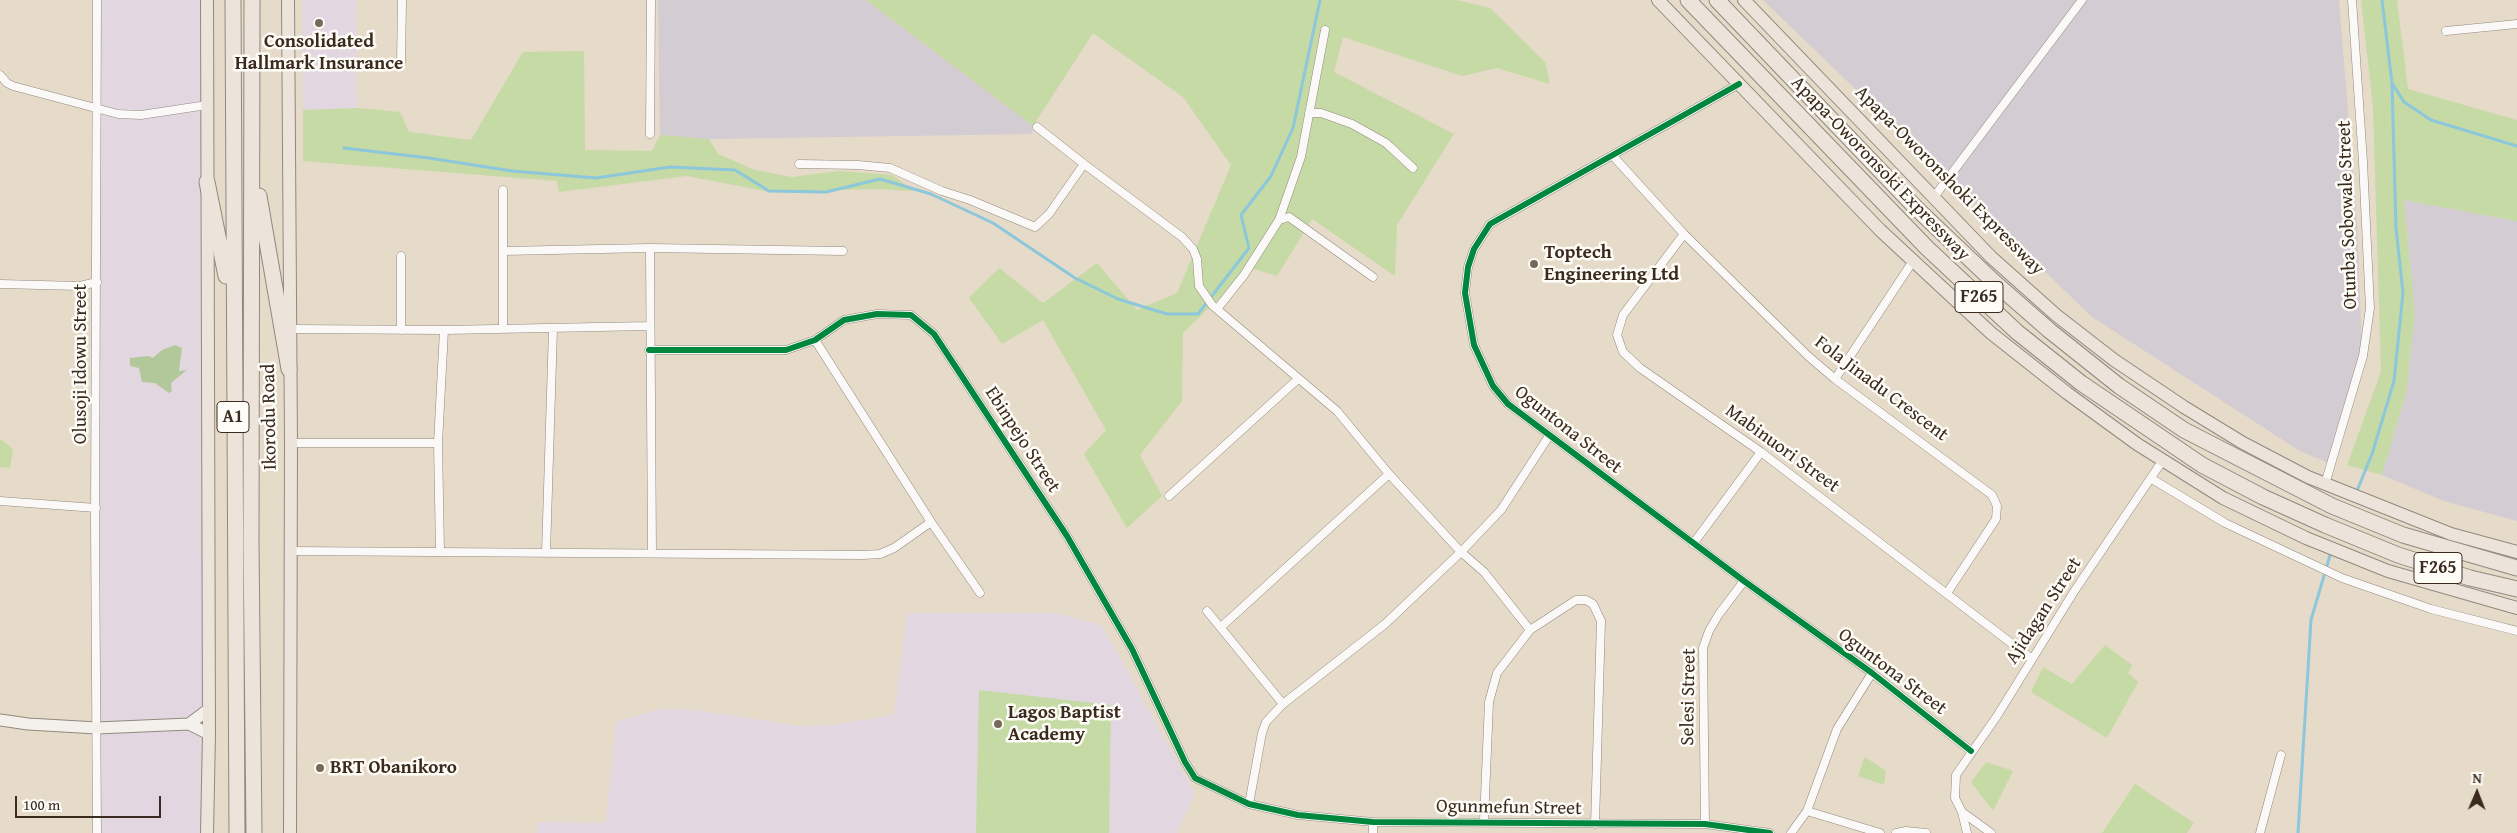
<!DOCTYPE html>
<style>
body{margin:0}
#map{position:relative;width:2517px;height:833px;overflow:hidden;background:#e6dac9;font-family:"Gentium Book Plus",serif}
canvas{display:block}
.north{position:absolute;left:2452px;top:768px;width:50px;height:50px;-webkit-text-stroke:4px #fdfcf7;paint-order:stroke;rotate:1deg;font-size:14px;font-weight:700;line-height:20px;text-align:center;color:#3b2a1e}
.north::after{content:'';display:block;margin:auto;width:18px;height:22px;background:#3b2a1e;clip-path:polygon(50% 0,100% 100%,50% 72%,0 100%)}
.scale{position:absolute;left:15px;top:796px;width:146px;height:22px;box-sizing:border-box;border:2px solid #3b2a1e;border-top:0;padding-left:6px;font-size:15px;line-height:18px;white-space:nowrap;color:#3b2a1e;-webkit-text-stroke:4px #fdfcf7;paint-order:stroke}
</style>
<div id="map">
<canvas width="2517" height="833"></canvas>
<div class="north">N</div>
<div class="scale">100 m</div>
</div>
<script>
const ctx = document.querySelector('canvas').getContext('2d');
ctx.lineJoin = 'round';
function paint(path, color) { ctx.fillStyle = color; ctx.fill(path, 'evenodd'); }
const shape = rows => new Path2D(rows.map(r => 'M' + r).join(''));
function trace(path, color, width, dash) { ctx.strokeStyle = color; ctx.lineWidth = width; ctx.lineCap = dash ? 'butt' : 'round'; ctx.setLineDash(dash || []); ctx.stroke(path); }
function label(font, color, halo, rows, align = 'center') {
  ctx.font = font + ' "Gentium Book Plus",serif'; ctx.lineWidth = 5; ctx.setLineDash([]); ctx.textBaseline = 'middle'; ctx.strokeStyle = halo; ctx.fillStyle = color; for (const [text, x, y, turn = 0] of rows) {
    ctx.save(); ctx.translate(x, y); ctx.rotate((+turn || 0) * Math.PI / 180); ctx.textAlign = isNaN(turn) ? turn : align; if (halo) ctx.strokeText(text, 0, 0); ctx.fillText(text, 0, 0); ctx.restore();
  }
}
paint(shape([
 [94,0,204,0,205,398,201,833,94,833],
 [302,0,356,0,357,108,303,110],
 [907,613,1056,613,1102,625,1195,794,1177,833,536,833,539,822,606,823,616,722,660,709,696,710,800,726,831,725,894,715]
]), '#e2d7e1');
paint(shape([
 [658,0,866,0,1033,126,1032,134,709,139,660,135],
 [1763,0,2339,0,2357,225,2362,351,2331,464,2300,451,2092,317],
 [2404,200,2517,221,2517,521,2444,501,2382,475,2406,393,2415,315]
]), '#d3ccd3');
paint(shape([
 [866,0,1457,0,1490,8,1545,62,1550,84,1497,68,1462,76,1343,37,1334,72,1454,134,1397,225,1395,276,1312,219,1277,276,1251,268,1183,333,1182,401,1140,455,1162,496,1127,528,1084,454,1106,430,1043,320,1002,344,969,298,999,268,1043,303,1097,263,1137,310,1177,293,1231,165,1183,97,1093,33,1033,126],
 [2361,0,2397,0,2408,89,2517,120,2517,221,2404,200,2415,315,2406,393,2382,475,2347,465,2381,372,2373,107],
 [584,51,585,150,652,151,660,135,709,139,718,154,755,170,792,177,839,171,892,175,914,191,875,189,770,192,687,176,559,192,557,181,303,161,303,110,357,108,400,112,409,132,471,140,523,52],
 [0,439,13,449,10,468,0,467],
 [2105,645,2132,665,2128,673,2138,682,2107,738,2031,692,2043,667,2072,684],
 [979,690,1111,705,1109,833,976,833],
 [1865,757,1886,771,1884,785,1858,776],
 [1986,762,2013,771,1993,811,1971,782],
 [2135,784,2194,823,2187,833,2102,833]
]), '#c6daa5');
paint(shape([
 [175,345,182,348,179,371,187,370,171,383,172,391,169,393,155,383,142,382,139,368,130,366,130,358,148,356,153,358,162,350]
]), '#b2c89a');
trace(shape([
 [2392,83,2404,102,2431,120,2517,146],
 [344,148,429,158,512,171,596,178,670,167,735,170,769,191,826,192,880,179,931,194,993,223,1075,278,1118,299,1167,314,1198,314,1249,248,1241,215,1271,176,1293,128,1320,0],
 [2356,493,2372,454,2394,381,2403,293,2396,228,2392,83,2382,0],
 [2298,833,2311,620,2331,552]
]), '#8cc7db', 3);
const street = shape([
 [97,0,95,522,97,833],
 [2446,31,2517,24],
 [401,63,402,0],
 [0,75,7,83,13,86,118,114,141,115,207,105],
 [1739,84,1490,224,1474,249,1468,267,1465,293,1474,345,1493,386,1508,404,1744,581,1872,673,1971,751],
 [1309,113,1321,113,1352,124,1386,143,1413,168],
 [1037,127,1084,164],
 [650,134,651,0],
 [1613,156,1684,234,1808,356,1835,379,1992,495,1997,506,1996,519,1947,593],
 [799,164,858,165,890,168,942,191,970,200,1035,227,1049,214,1084,164,1182,237,1193,249,1197,259,1199,286,1212,305,1337,411,1389,474,1461,552,1484,572,1530,630],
 [503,190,503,329],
 [1934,197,2082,0],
 [1279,220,1301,157,1325,30],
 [1684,234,1623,315,1617,335,1623,352,1640,368,1761,452,2032,659],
 [650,248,652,553],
 [503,251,650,248,843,251],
 [0,284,80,286,97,282],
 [1217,309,1244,275,1279,220,1289,217,1373,277],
 [289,329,445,330,649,326],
 [401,330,401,256],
 [815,340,931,522,980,593],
 [649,350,786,350,815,340,844,320,877,314,911,315,934,334,1067,536,1132,649,1185,762,1195,778,1249,804,1298,815,1373,822,1705,824,1770,833],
 [1835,379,1913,261],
 [291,443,438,443],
 [2152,479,2225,523,2342,578,2431,609,2517,631],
 [2325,484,2363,356,2370,308,2363,162,2352,0],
 [1169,496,1298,379],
 [0,501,96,508],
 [1693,544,1761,452],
 [290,551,863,555,880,554,894,548,931,522],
 [440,552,438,443,444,330],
 [546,553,553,329],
 [1207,611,1283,704],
 [1221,627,1389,474],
 [1249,804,1262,733,1266,722,1283,704,1385,624,1461,552,1501,510,1549,436],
 [1807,811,1880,833],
 [1962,812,1991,833],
 [1484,821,1489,702,1497,673,1530,630,1576,600,1586,600,1593,604,1601,621,1595,824],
 [1705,824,1703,648,1709,631,1719,614,1744,581],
 [1373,833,1373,822],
 [1791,833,1807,811,1837,729,1872,673],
 [1896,833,1906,831,1926,833],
 [1967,833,1962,812,1955,798,1956,775,1997,716,2075,590,2163,460],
 [2260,833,2281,755]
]);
const secondary = shape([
 [0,720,28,724,97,728,189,724,209,734],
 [189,724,209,709]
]);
const primary = shape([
 [207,0,209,734,207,833],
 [288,0,291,443,290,833],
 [1658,0,1880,230,1991,333,2067,393,2137,444,2223,498,2306,538,2388,571,2517,608],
 [1744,0,1991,257,2056,315,2114,360,2184,407,2243,443,2308,477,2451,534,2517,552]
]);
const highway = shape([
 [233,0,237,833],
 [252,0,251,542,254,833],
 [1688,0,1927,248,2017,332,2081,383,2202,465,2263,497,2325,525,2398,555,2470,578,2517,589],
 [1717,0,1916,208,1994,282,2050,331,2119,386,2184,430,2332,506,2403,535,2517,568],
 [207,182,226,276],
 [259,196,289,369]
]);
trace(street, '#91897e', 9);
trace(secondary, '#91897e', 13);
trace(primary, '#91897e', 14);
trace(highway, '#91897e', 17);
trace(street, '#fbf9f7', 8);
trace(secondary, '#f4f1ec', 11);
trace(primary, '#ece3da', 12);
trace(highway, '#ece3da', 15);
trace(shape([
 [1739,84,1490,224,1474,249,1468,267,1465,293,1474,345,1493,386,1508,404,1744,581,1872,673,1971,751],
 [649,350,786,350,815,340,844,320,877,314,911,315,934,334,1067,536,1132,649,1185,762,1195,778,1249,804,1298,815,1373,822,1705,824,1770,833]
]), '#00873e', 6);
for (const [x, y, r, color] of [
 [319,23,5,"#77685a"],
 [1534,264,5,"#77685a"],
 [998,724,5,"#77685a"],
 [320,768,5,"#77685a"]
]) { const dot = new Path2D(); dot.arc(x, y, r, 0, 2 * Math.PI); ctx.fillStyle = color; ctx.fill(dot); trace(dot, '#fdfcf7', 2); }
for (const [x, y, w] of [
 [1979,297,48],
 [233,417,32],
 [2438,568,48]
]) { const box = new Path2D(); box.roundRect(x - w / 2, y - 15.5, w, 31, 4); ctx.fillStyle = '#fdfcf7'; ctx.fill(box); trace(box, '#3b2a1e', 1); }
label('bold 18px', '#3b2a1e', null, [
 ["F265",1979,297],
 ["A1",233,417],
 ["F265",2438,568]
]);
label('bold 19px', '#3b2a1e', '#fdfcf7', [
 ["Consolidated",319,42,"center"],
 ["Hallmark Insurance",319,64,"center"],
 ["Toptech",1544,253],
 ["Engineering Ltd",1544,275],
 ["Lagos Baptist",1008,713],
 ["Academy",1008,735],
 ["BRT Obanikoro",330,768]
], 'left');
label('19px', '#3b2a1e', '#fdfcf7', [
 ["Apapa-Oworonsoki Expressway",1880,169,46],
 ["Apapa-Oworonshoki Expressway",1949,181,45],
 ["Otunba Sobowale Street",2348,215,-92],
 ["Olusoji Idowu Street",81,364,-90],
 ["Fola Jinadu Crescent",1881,389,37],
 ["Ikorodu Road",270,417,-91],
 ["Oguntona Street",1568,430,38],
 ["Ebinpejo Street",1022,440,57],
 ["Mabinuori Street",1782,449,36],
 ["Ajidagan Street",2044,611,-57],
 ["Oguntona Street",1892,672,37],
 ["Selesi Street",1689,697,-89],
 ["Ogunmefun Street",1509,808,1]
]);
</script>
